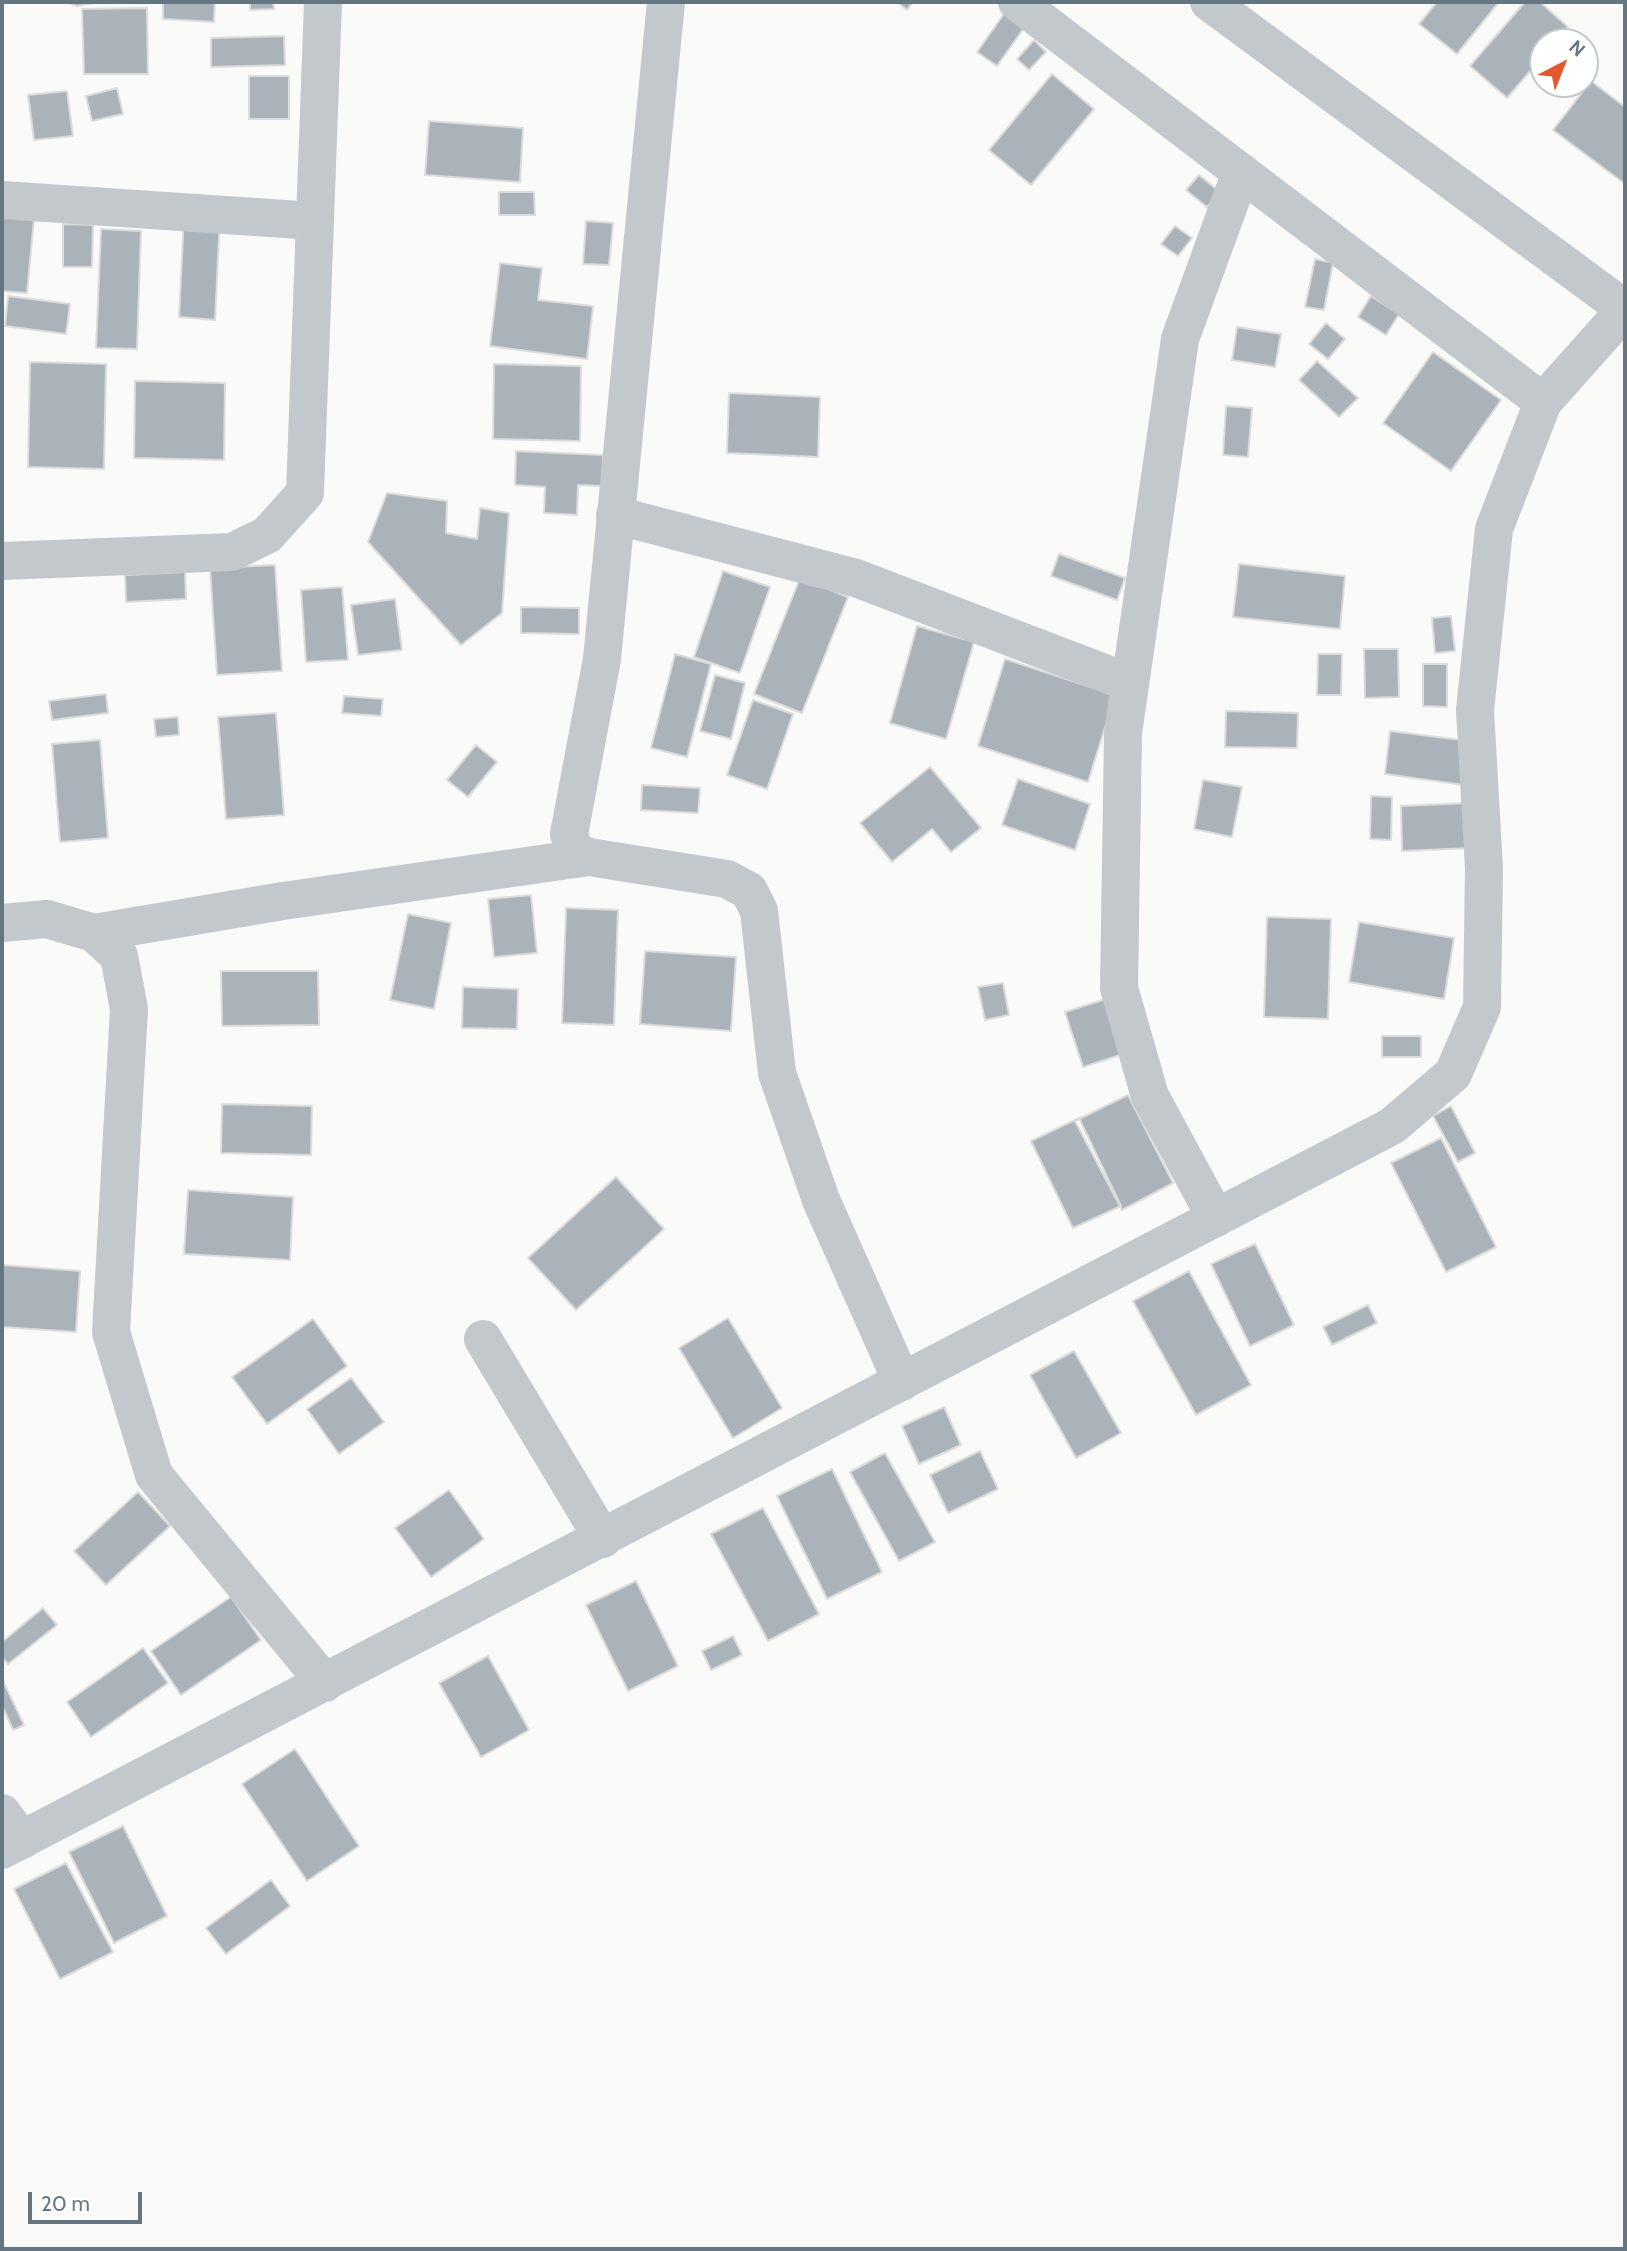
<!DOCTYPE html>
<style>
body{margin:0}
#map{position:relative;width:1627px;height:2251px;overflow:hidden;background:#fafaf8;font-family:Cabin,sans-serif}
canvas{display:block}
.frame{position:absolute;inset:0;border:4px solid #657683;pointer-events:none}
.north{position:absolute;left:1529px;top:28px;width:70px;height:70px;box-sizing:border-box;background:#fff;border:2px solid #c1c8cd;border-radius:50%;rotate:42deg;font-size:19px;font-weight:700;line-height:28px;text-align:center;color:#657683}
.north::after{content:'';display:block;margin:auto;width:24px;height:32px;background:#e4572e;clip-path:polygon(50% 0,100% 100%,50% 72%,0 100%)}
.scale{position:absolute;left:28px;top:2192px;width:114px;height:32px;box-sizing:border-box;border:4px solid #657683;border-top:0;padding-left:9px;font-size:21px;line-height:24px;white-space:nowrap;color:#657683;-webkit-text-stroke:5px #fff;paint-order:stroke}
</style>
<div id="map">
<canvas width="1627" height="2251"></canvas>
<div class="frame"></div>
<div class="north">N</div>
<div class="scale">20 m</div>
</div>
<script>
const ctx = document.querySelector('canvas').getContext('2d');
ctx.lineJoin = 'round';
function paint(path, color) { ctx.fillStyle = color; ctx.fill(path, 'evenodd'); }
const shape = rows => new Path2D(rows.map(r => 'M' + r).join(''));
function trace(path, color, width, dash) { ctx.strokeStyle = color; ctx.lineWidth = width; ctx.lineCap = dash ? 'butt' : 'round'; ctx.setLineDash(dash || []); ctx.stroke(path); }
const building = shape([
 [66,2,99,2,77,6,66,2],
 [163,2,215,2,214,22,163,19,163,2],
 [250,2,273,2,274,9,250,10,250,2],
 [897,2,913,2,907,10,897,2],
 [1437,2,1499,2,1457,54,1419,24,1437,2],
 [1525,2,1540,2,1568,27,1555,42,1543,42,1543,56,1507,98,1470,66,1525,2],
 [147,8,148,74,84,74,82,9,147,8],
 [1006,11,1026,25,997,66,977,52,1006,11],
 [284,36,285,65,211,67,211,38,284,36],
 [1034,40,1046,52,1029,70,1017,59,1034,40],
 [1052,74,1094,109,1031,185,989,150,1052,74],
 [249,76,289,76,289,119,249,119,249,76],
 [1591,81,1625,107,1625,184,1553,130,1591,81],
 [117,88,123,114,92,121,86,96,117,88],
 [67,91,73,136,34,140,28,95,67,91],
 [429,121,523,128,520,182,425,175,429,121],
 [1199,175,1220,192,1207,207,1186,190,1199,175],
 [499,192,534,192,535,215,499,215,499,192],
 [2,215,34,219,27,293,2,291,2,215],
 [184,215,220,217,215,320,179,317,184,215],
 [586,221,613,223,609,265,583,264,586,221],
 [63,224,93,225,92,267,63,267,63,224],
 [1175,226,1192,238,1178,256,1161,244,1175,226],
 [101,229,141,231,137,349,96,348,101,229],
 [1315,259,1333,263,1324,310,1305,307,1315,259],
 [500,263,542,268,538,300,593,306,587,359,490,346,500,263],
 [8,296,70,304,66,334,5,326,8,296],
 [1371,296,1399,314,1386,335,1358,317,1371,296],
 [1326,323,1345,339,1328,359,1309,344,1326,323],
 [1237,327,1281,334,1275,367,1232,360,1237,327],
 [1433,352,1501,400,1451,471,1383,423,1433,352],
 [1317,361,1358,398,1339,417,1299,380,1317,361],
 [30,362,106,364,104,469,28,467,30,362],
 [494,364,581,366,580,441,493,439,494,364],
 [135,381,225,383,224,460,134,458,135,381],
 [729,393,820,397,818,457,727,453,729,393],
 [1226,406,1252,408,1248,457,1223,455,1226,406],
 [516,451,603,455,602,486,578,485,577,515,544,513,545,487,515,485,516,451],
 [387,493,447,501,446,533,477,539,480,508,509,513,502,613,461,645,368,542,387,493],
 [1059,554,1125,578,1117,600,1051,576,1059,554],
 [1239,564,1345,576,1340,629,1233,617,1239,564],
 [275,565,282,671,217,675,210,568,275,565],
 [723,571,770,587,740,673,694,657,723,571],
 [185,572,186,599,126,602,125,575,185,572],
 [800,578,848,597,802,713,754,694,800,578],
 [342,587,348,660,306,662,301,590,342,587],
 [395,599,402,650,358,655,351,605,395,599],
 [521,607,579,608,579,634,521,633,521,607],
 [1451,616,1455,651,1435,653,1432,618,1451,616],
 [917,626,974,642,946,739,890,723,917,626],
 [1364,649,1398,649,1399,697,1365,698,1364,649],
 [675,654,711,664,687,757,651,748,675,654],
 [1318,654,1342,654,1341,695,1317,695,1318,654],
 [1005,659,1115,695,1088,782,978,746,1005,659],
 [1423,664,1447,664,1447,707,1423,706,1423,664],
 [715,675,745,683,731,739,700,731,715,675],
 [106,694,108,713,52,720,49,701,106,694],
 [344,696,383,699,381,716,342,713,344,696],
 [753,700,793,714,767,789,727,775,753,700],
 [1226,711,1298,713,1297,748,1225,747,1226,711],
 [276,713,284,815,226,819,218,717,276,713],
 [178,717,179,735,156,737,154,719,178,717],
 [1390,731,1469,741,1464,785,1385,774,1390,731],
 [100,740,108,838,60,842,52,744,100,740],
 [476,745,497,762,468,797,447,780,476,745],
 [930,767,981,828,951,852,932,829,892,862,860,823,930,767],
 [1018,779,1090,804,1075,850,1002,825,1018,779],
 [1203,780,1242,787,1232,837,1194,829,1203,780],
 [642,785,700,788,698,813,641,810,642,785],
 [1371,796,1392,797,1391,840,1370,839,1371,796],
 [1469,803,1471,848,1402,851,1401,806,1469,803],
 [531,895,537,953,494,957,488,899,531,895],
 [566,908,618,910,614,1025,562,1023,566,908],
 [408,914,451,923,434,1009,390,1000,408,914],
 [1267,917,1331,919,1328,1019,1264,1017,1267,917],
 [1359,922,1454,938,1444,999,1349,982,1359,922],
 [645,951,736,957,731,1031,640,1024,645,951],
 [221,971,318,971,319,1025,222,1026,221,971],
 [1003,983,1009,1015,985,1020,978,987,1003,983],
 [463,987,518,989,517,1029,462,1028,463,987],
 [1109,998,1126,1053,1083,1067,1065,1012,1109,998],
 [1382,1036,1421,1036,1421,1057,1382,1057,1382,1036],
 [1128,1095,1173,1183,1122,1210,1075,1121,1128,1095],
 [222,1104,312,1106,311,1155,221,1153,222,1104],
 [1451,1106,1475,1153,1458,1162,1433,1116,1451,1106],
 [1079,1118,1121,1206,1073,1228,1031,1141,1079,1118],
 [1441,1138,1496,1247,1446,1272,1391,1163,1441,1138],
 [616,1177,664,1229,576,1310,528,1258,616,1177],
 [188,1190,293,1197,290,1260,184,1254,188,1190],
 [1255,1244,1294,1325,1250,1346,1211,1264,1255,1244],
 [2,1265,80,1271,76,1332,2,1327,2,1265],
 [1189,1271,1251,1385,1196,1415,1133,1301,1189,1271],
 [1368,1305,1377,1323,1332,1345,1323,1327,1368,1305],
 [728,1318,782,1408,733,1438,679,1348,728,1318],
 [313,1319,347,1366,267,1424,232,1377,313,1319],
 [1074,1351,1121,1433,1076,1458,1030,1375,1074,1351],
 [351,1378,384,1422,339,1454,307,1409,351,1378],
 [944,1407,961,1445,919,1464,902,1426,944,1407],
 [980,1451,998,1489,948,1513,930,1475,980,1451],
 [885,1453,935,1542,899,1561,850,1472,885,1453],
 [832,1469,882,1572,827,1599,777,1496,832,1469],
 [449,1490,484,1539,431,1577,395,1528,449,1490],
 [138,1492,170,1526,106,1585,74,1551,138,1492],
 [763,1508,819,1614,768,1641,711,1534,763,1508],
 [636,1581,678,1666,628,1691,586,1605,636,1581],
 [231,1597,261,1640,181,1695,151,1651,231,1597],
 [43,1608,57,1625,8,1664,2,1657,2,1642,43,1608],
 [733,1636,742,1655,711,1670,702,1651,733,1636],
 [143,1648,168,1683,91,1737,67,1702,143,1648],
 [488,1656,529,1730,481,1757,439,1683,488,1656],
 [3,1681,24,1725,13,1730,2,1705,3,1681],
 [295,1749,359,1846,307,1881,242,1784,295,1749],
 [123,1826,167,1916,114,1943,69,1852,123,1826],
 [66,1863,113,1952,60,1979,14,1889,66,1863],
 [271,1880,290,1906,226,1954,206,1928,271,1880]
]);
paint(building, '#aab3b9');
trace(building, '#dcdcda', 2);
trace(shape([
 [666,2,602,659,569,834,575,852,589,857,727,879,749,891,759,911,777,1073,821,1200,902,1382],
 [1017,2,1543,402],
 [1209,2,1625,309],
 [2,200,315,221],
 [615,515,856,578,1130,683],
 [2,561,232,552,267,535,305,493,323,2],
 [2,923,47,919,94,933,119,956,129,1009,111,1332,154,1475,325,1683],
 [94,933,283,901,589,857],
 [1216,1218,1150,1096,1119,988,1123,733,1180,339,1241,172],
 [483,1339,603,1539],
 [2,1813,22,1840],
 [2,1850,1392,1126,1453,1074,1482,1007,1484,868,1475,710,1494,529,1543,402,1625,310]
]), '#c3c8cc', 38);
</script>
